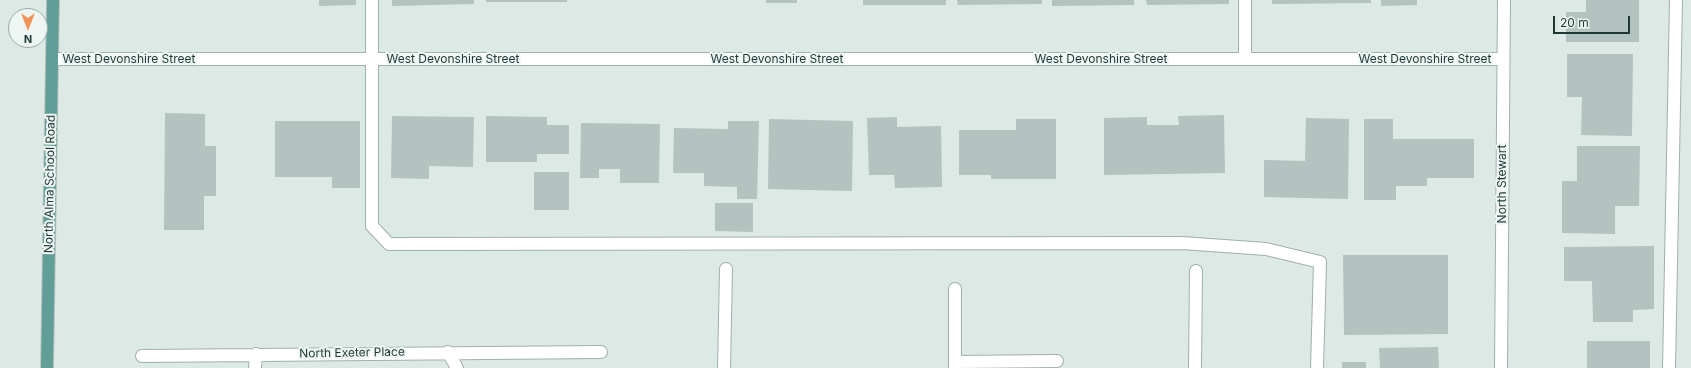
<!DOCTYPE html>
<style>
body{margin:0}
#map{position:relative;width:1691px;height:368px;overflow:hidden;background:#dde9e5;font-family:Inter,sans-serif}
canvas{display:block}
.north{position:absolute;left:8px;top:8px;width:40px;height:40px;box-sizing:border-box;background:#edf6f3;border:1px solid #9baaa7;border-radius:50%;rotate:180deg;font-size:11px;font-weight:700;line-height:16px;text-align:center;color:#1f3835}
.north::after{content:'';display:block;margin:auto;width:14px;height:18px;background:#f09254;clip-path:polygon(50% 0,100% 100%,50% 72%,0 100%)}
.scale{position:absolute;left:1553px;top:16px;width:77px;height:18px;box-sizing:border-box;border:2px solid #1f3835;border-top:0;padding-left:5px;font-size:12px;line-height:14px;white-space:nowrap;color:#1f3835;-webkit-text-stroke:3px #edf6f3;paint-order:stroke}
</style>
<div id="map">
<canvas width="1691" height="368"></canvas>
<div class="north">N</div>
<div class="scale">20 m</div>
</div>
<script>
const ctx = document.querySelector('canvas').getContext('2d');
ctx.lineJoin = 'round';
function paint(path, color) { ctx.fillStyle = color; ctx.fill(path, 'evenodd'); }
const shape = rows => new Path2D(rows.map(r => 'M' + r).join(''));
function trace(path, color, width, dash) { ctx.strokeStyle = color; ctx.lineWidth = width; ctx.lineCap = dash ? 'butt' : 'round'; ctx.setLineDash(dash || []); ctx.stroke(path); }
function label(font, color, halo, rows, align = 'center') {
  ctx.font = font + ' Inter,sans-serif'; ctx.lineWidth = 4; ctx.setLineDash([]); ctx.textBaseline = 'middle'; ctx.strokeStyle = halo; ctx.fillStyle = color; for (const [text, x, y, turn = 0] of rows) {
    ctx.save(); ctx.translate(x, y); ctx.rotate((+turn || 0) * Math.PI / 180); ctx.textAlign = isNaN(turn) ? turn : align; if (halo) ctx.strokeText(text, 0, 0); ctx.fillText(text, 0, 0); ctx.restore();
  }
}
paint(shape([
 [319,0,356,0,356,5,319,6],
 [392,0,474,0,474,4,392,6],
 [486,0,567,0,567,2,486,2],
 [766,0,797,0,797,3,766,3],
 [863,0,946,0,946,5,863,5],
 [957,0,1042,0,1042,4,958,5],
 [1052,0,1134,0,1134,5,1052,6],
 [1146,0,1229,0,1229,4,1147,5],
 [1272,0,1371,0,1371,3,1272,4],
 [1381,0,1417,0,1417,5,1381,6],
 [1586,0,1639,0,1639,42,1566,42,1566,12,1586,12],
 [1567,54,1633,54,1632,136,1581,135,1582,97,1567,97],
 [165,113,205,114,205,146,216,146,216,196,204,196,204,230,164,230],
 [1224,115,1225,173,1104,175,1104,118,1147,117,1147,125,1179,125,1178,116],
 [392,116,474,117,473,167,429,166,429,179,391,178],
 [486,116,547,117,547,125,569,125,569,154,537,154,537,162,486,162],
 [897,117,897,127,941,126,942,187,895,188,894,175,869,175,867,118],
 [1306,118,1349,119,1348,199,1264,197,1264,160,1305,161],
 [769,119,853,121,852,191,768,189],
 [1016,119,1056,119,1056,179,991,179,991,175,959,175,959,130,1016,130],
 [1364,119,1393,119,1393,139,1474,139,1474,178,1427,178,1427,186,1396,186,1396,200,1364,200],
 [275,121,360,121,360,188,332,188,332,177,275,177],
 [728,121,759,121,757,199,737,199,737,187,704,186,704,173,673,173,674,128,728,129],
 [581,123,660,124,659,183,620,183,620,169,599,169,599,178,580,178],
 [1577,146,1640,146,1639,206,1615,206,1615,234,1562,233,1562,181,1577,181],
 [534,172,569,172,569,210,534,210],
 [715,203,753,203,753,232,715,231],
 [1654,246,1654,309,1633,310,1633,322,1593,322,1592,281,1564,281,1564,247],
 [1343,255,1448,255,1448,334,1344,335],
 [1587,341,1650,341,1650,368,1587,368],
 [1438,347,1439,368,1380,368,1379,348],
 [1342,362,1366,362,1366,368,1342,368]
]), '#b3c3bf');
const minor = shape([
 [372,0,372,226,389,244,1182,243,1266,249,1320,262,1317,368],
 [52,59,1502,59],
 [1245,59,1245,0],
 [448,352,457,368],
 [142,356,601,352],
 [955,362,1057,361],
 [255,368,256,354],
 [724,368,726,269],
 [955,368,955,289],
 [1195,368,1196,271],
 [1501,368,1504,0],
 [1669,368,1676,0]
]);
const major = shape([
 [47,368,53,0]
]);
trace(minor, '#a0b0ad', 14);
trace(major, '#bcc3c2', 14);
trace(minor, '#fff', 12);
trace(major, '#629e98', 12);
label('12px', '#1f3835', '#edf6f3', [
 ["West Devonshire Street",129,59],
 ["West Devonshire Street",453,59],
 ["West Devonshire Street",777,59],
 ["West Devonshire Street",1101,59],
 ["West Devonshire Street",1425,59],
 ["North Alma School Road",50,184,-89],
 ["North Stewart",1502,184,-90],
 ["North Exeter Place",352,353,-1]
]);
</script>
